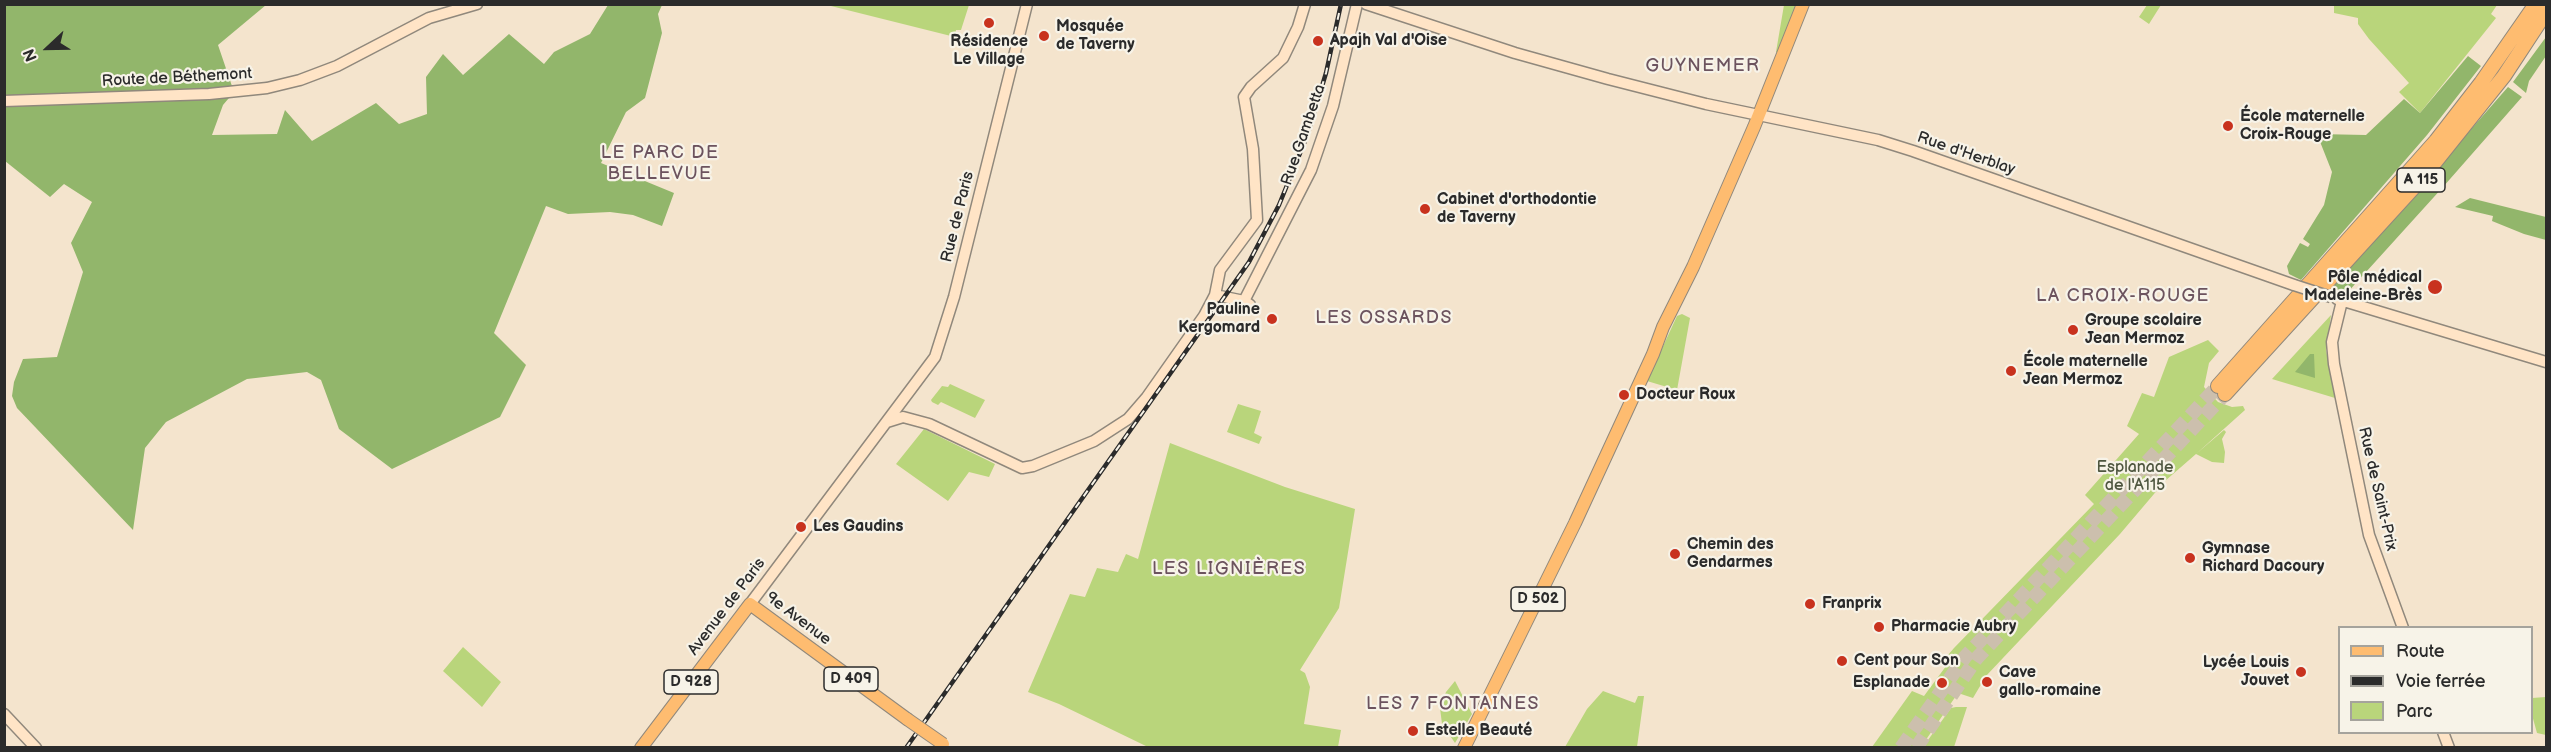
<!DOCTYPE html>
<meta charset="utf-8">
<style>
body{margin:0}
#map{position:relative;width:2551px;height:752px;overflow:hidden;background:#f4e4cd;font-family:"Balsamiq Sans",sans-serif}
canvas{display:block}
.frame{position:absolute;inset:0;border:6px solid #2b2b2b;pointer-events:none}
.legend{position:absolute;left:2338px;top:626px;width:195px;height:108px;box-sizing:border-box;background:#f7f3e8;border:2px solid #a5a39c;margin:0;padding:8px 10px;list-style:none;font-size:18px;color:#2b2b2b}
.legend li{display:flex;align-items:center;gap:12px;height:30px}
.legend b{width:30px;border:2px solid #a5a39c}
.north{position:absolute;left:18px;top:18px;width:60px;height:60px;-webkit-text-stroke:4px #f7f3e8;paint-order:stroke;rotate:248deg;font-size:16px;font-weight:700;line-height:24px;text-align:center;color:#2b2b2b}
.north::after{content:'';display:block;margin:auto;width:21px;height:27px;background:#2b2b2b;clip-path:polygon(50% 0,100% 100%,50% 72%,0 100%)}
</style>
<div id="map">
<canvas width="2551" height="752"></canvas>
<div class="frame"></div>
<ul class="legend">
<li><b style="height:8px;background:#febc70"></b>Route</li>
<li><b style="height:8px;background:#2b2b2b"></b>Voie ferrée</li>
<li><b style="height:16px;background:#b9d57b"></b>Parc</li>
</ul>
<div class="north">N</div>
</div>
<script>
const ctx = document.querySelector('canvas').getContext('2d');
ctx.lineJoin = 'round';
function paint(path, color) { ctx.fillStyle = color; ctx.fill(path, 'evenodd'); }
const shape = rows => new Path2D(rows.map(r => 'M' + r).join(''));
function trace(path, color, width, dash) { ctx.strokeStyle = color; ctx.lineWidth = width; ctx.lineCap = dash ? 'butt' : 'round'; ctx.setLineDash(dash || []); ctx.stroke(path); }
function label(font, color, halo, rows, align = 'center') {
  ctx.font = font + ' "Balsamiq Sans",sans-serif'; ctx.lineWidth = 4.5; ctx.setLineDash([]); ctx.textBaseline = 'middle'; ctx.strokeStyle = halo; ctx.fillStyle = color; for (const [text, x, y, turn = 0] of rows) {
    ctx.save(); ctx.translate(x, y); ctx.rotate((+turn || 0) * Math.PI / 180); ctx.textAlign = isNaN(turn) ? turn : align; if (halo) ctx.strokeText(text, 0, 0); ctx.fillText(text, 0, 0); ctx.restore();
  }
}
paint(shape([
 [827,5,827,4,969,5,961,30,956,30,955,37],
 [1784,5,1798,5,1779,54,1776,52],
 [2147,5,2161,5,2149,24,2139,17],
 [2334,5,2497,5,2491,14,2496,18,2420,113,2399,92,2409,83,2369,39,2358,24,2358,18,2334,13],
 [1682,314,1690,318,1677,390,1647,381,1677,316],
 [2331,315,2326,350,2335,398,2272,379],
 [2208,340,2219,351,2209,363,2204,387,2218,402,2232,407,2243,406,2245,410,2196,454,2224,430,2226,432,2222,439,2225,452,2224,463,2212,462,2196,454,2165,481,2120,534,1986,676,1973,698,1958,693,1921,747,1872,747,1912,691,1924,696,1952,658,1948,655,1954,648,2094,504,2085,495,2139,434,2127,426,2142,393,2154,397,2169,357],
 [950,384,985,400,975,418,941,402,938,405,932,402,931,400,942,386,948,387],
 [1238,404,1261,411,1254,433,1262,437,1259,444,1227,432],
 [924,429,995,464,989,477,969,472,948,501,896,464],
 [1170,443,1285,487,1355,509,1339,608,1300,670,1305,673,1310,687,1304,724,1341,730,1338,747,1148,747,1059,704,1028,692,1070,594,1085,597,1097,568,1118,572,1126,554,1138,559],
 [463,647,501,682,482,707,443,671],
 [1455,681,1472,714,1455,743,1442,724,1440,708,1446,692],
 [1603,691,1635,703,1638,696,1644,696,1637,747,1565,747,1587,709],
 [2546,697,2546,735,2537,733,2532,715,2532,698],
 [1956,707,1967,707,1954,747,1923,747,1951,708]
]), '#b9d57b');
paint(shape([
 [4,5,266,5,218,45,234,92,223,105,212,135,277,134,285,110,312,141,376,103,399,124,427,114,426,77,443,54,463,75,509,34,544,64,554,52,590,34,608,5,662,5,658,14,662,33,645,98,626,112,601,163,674,193,662,226,633,215,610,212,568,214,546,206,494,333,526,365,500,417,392,469,339,429,321,380,307,372,247,379,166,422,145,448,133,530,17,408,12,396,14,382,23,359,57,357,83,272,71,243,92,202,64,184,50,197,5,161],
 [2546,37,2546,56,2529,81,2526,93,2513,82],
 [2468,56,2481,66,2427,135,2301,280,2289,274,2287,266,2300,243,2308,247,2310,244,2303,239,2324,205,2332,172,2317,134,2366,135,2404,99,2420,113],
 [2508,87,2522,97,2443,187,2347,293,2332,288],
 [2470,198,2546,217,2546,240,2524,234,2492,221,2493,216,2455,207],
 [2310,354,2314,354,2315,378,2295,372]
]), '#92b66b');
trace(shape([
 [1901,748,1965,657,2218,386],
 [1916,748,1976,659,2225,394]
]), '#ccbfad', 14, [14, 7]);
const secondary = shape([
 [1366,4,1515,53,1608,79,1706,104,1878,140,1913,151,2294,285],
 [4,101,209,94,267,88,300,80,337,66,429,18,477,4],
 [1215,295,1244,301,1250,305],
 [2337,299,2546,362],
 [1244,301,1311,170,1333,106,1357,4],
 [2342,301,2332,342,2334,364,2369,535,2403,628],
 [887,422,903,417,929,424,1022,468,1033,466,1094,441,1128,419,1147,397,1204,316,1215,295,1220,270,1257,220,1253,149,1244,97,1251,87,1283,58,1298,27,1305,4],
 [750,604,935,357,954,297,1027,4],
 [4,714,36,748],
 [2443,732,2449,748]
]);
const primary = shape([
 [641,748,750,604,907,719],
 [1464,748,1575,523,1653,354,1663,327,1693,267,1754,127,1803,4]
]);
const highway = shape([
 [2218,386,2436,141,2481,83,2536,4],
 [2225,394,2424,176,2504,76,2546,12]
]);
trace(secondary, '#90887c', 13);
trace(primary, '#90887c', 14);
trace(highway, '#90887c', 16);
trace(secondary, '#ffe4c6', 10);
trace(primary, '#febc70', 12);
trace(highway, '#febc70', 14);
const rail = shape([
 [906,748,1249,262,1279,205,1307,136,1326,73,1341,4]
]);
trace(rail, '#2b2b2b', 4.5);
trace(rail, '#f7f3e8', 2, [7]);
const secondaryBridge = shape([
 [2294,285,2331,297]
]);
const primaryBridge = shape([
 [907,719,943,744]
]);
trace(secondaryBridge, '#90887c', 13, []);
trace(primaryBridge, '#90887c', 14, []);
trace(secondaryBridge, '#ffe4c6', 10);
trace(primaryBridge, '#febc70', 12);
for (const [x, y, r, color] of [
 [989,23,6,"#c8321e"],
 [1044,36,6,"#c8321e"],
 [1318,41,6,"#c8321e"],
 [2228,126,6,"#c8321e"],
 [1425,209,6,"#c8321e"],
 [2435,287,8,"#c8321e"],
 [1272,319,6,"#c8321e"],
 [2073,330,6,"#c8321e"],
 [2011,371,6,"#c8321e"],
 [1624,395,6,"#c8321e"],
 [801,527,6,"#c8321e"],
 [1675,554,6,"#c8321e"],
 [2190,558,6,"#c8321e"],
 [1810,604,6,"#c8321e"],
 [1879,627,6,"#c8321e"],
 [1842,661,6,"#c8321e"],
 [2301,672,6,"#c8321e"],
 [1987,682,6,"#c8321e"],
 [1942,683,6,"#c8321e"],
 [1413,731,6,"#c8321e"]
]) { const dot = new Path2D(); dot.arc(x, y, r, 0, 2 * Math.PI); ctx.fillStyle = color; ctx.fill(dot); trace(dot, '#f7f3e8', 2); }
for (const [x, y, w] of [
 [2421,180,48],
 [1538,599,54],
 [851,679,54],
 [691,682,54]
]) { const box = new Path2D(); box.roundRect(x - w / 2, y - 12, w, 24, 4.5); ctx.fillStyle = '#f7f3e8'; ctx.fill(box); trace(box, '#2b2b2b', 1.5); }
label('bold 15px', '#2b2b2b', null, [
 ["A 115",2421,180],
 ["D 502",1538,599],
 ["D 409",851,679],
 ["D 928",691,682]
]);
label('bold 16px', '#2b2b2b', '#f7f3e8', [
 ["Mosquée",1056,27],
 ["de Taverny",1056,45],
 ["Apajh Val d'Oise",1330,41],
 ["Résidence",989,42,"center"],
 ["Le Village",989,60,"center"],
 ["École maternelle",2240,117],
 ["Croix-Rouge",2240,135],
 ["Cabinet d'orthodontie",1437,200],
 ["de Taverny",1437,218],
 ["Pôle médical",2422,278,"right"],
 ["Madeleine-Brès",2422,296,"right"],
 ["Pauline",1260,310,"right"],
 ["Kergomard",1260,328,"right"],
 ["Groupe scolaire",2085,321],
 ["Jean Mermoz",2085,339],
 ["École maternelle",2023,362],
 ["Jean Mermoz",2023,380],
 ["Docteur Roux",1636,395],
 ["Les Gaudins",813,527],
 ["Chemin des",1687,545],
 ["Gendarmes",1687,563],
 ["Gymnase",2202,549],
 ["Richard Dacoury",2202,567],
 ["Franprix",1822,604],
 ["Pharmacie Aubry",1891,627],
 ["Cent pour Son",1854,661],
 ["Lycée Louis",2289,663,"right"],
 ["Jouvet",2289,681,"right"],
 ["Cave",1999,673],
 ["gallo-romaine",1999,691],
 ["Esplanade",1930,683,"right"],
 ["Estelle Beauté",1425,731]
], 'left');
label('16px', '#2b2b2b', '#f7f3e8', [
 ["Route de Béthemont",177,78,-3],
 ["Rue Gambetta",1304,135,-71],
 ["Rue d'Herblay",1966,154,19],
 ["Rue de Paris",958,217,-76],
 ["Rue de Saint-Prix",2377,489,77],
 ["Avenue de Paris",727,607,-53],
 ["9e Avenue",798,619,37]
]);
label('16px', '#4e563f', '#f7f3e8', [
 ["Esplanade",2135,468],
 ["de l'A115",2135,486]
]);
ctx.letterSpacing = '1.5px';
label('18px', '#6c535e', '#f7f3e8', [
 ["GUYNEMER",1703,66],
 ["LE PARC DE",660,153],
 ["BELLEVUE",660,174],
 ["LA CROIX-ROUGE",2123,296],
 ["LES OSSARDS",1384,318],
 ["LES LIGNIÈRES",1229,569],
 ["LES 7 FONTAINES",1453,704]
]);
ctx.letterSpacing = '0px';
</script>
